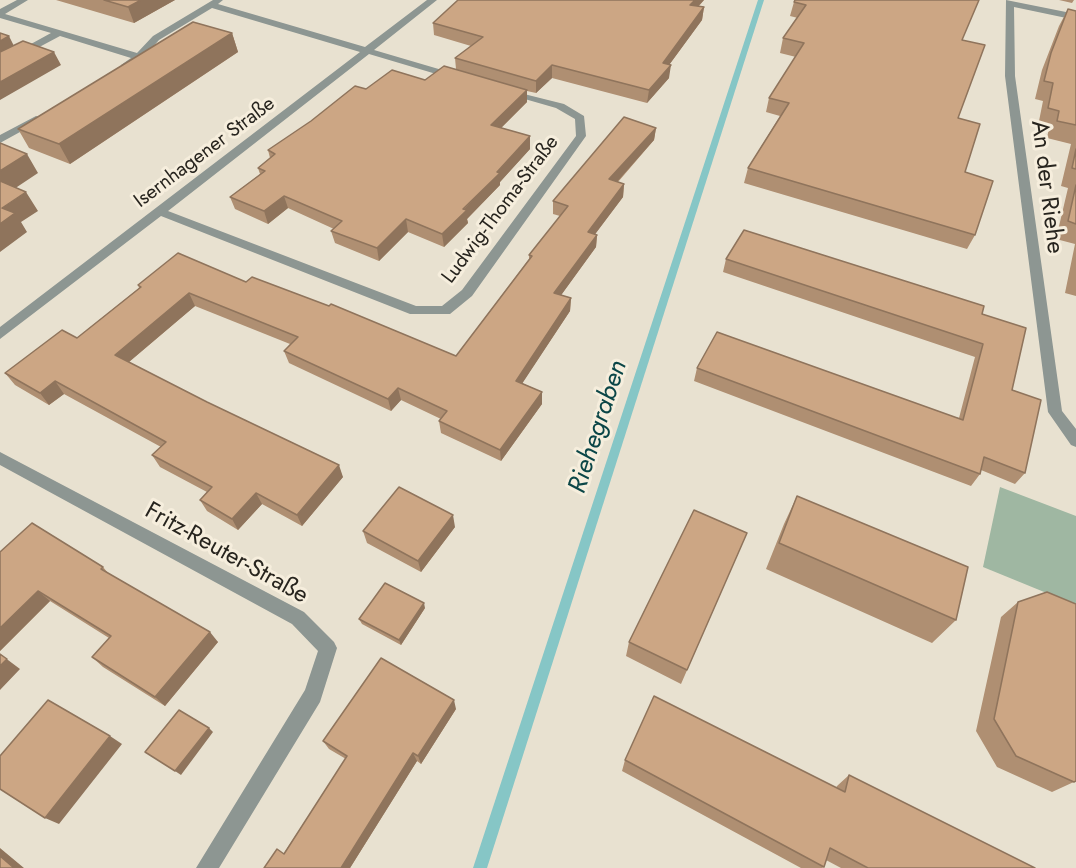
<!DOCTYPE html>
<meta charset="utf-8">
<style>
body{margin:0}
canvas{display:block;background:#e8e1d0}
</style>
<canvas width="1076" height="868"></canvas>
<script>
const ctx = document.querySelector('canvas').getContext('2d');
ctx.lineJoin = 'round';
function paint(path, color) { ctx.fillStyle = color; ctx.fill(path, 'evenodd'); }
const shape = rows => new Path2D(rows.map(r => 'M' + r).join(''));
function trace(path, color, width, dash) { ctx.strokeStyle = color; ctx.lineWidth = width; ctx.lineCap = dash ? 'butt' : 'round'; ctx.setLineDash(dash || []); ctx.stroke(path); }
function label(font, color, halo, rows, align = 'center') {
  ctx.font = font + ' Jost,sans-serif'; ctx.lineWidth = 6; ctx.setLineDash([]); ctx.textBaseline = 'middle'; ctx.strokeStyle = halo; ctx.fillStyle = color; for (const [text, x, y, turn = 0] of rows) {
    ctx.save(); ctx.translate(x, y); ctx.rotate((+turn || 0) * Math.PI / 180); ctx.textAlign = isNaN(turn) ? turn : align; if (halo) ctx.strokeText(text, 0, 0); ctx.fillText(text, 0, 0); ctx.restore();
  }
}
paint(shape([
 [1000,487,1076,516,1076,605,983,567]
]), '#9fb7a2');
paint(shape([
 [758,0,764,0,487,868,473,868,758,0]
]), '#86c6c6');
paint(shape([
 [17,0,28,0,5,14,137,53,153,36,213,0,223,0,218,4,365,47,427,0,437,0,374,50,459,75,459,79,453,79,369,54,168,211,416,306,442,306,462,290,576,136,575,119,556,108,504,93,504,89,564,104,584,116,586,136,472,296,450,314,410,314,161,216,0,339,0,327,360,52,212,8,159,40,142,59,129,67,121,65,131,58,60,36,0,68,0,61,51,33,0,18,0,9,17,0],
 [1006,0,1076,14,1076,20,1014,7,1015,76,1062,411,1076,429,1076,447,1071,445,1048,412,1005,76,1006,0],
 [36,116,40,117,40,121,0,143,0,135,36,116],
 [0,452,304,612,334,642,337,648,320,702,219,868,196,868,305,690,318,651,292,624,0,465,0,452]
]), '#8d9692');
paint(shape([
 [56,0,175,0,134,23],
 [704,0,699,6,704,7,702,20,669,65,669,78,647,103,552,78,536,93,527,91,527,102,501,128,530,136,530,149,500,182,500,185,467,219,468,223,444,247,408,232,379,261,335,243,331,231,334,229,288,208,268,224,235,209,230,197,260,174,258,168,270,158,268,150,366,89,425,80,456,69,455,58,471,46,434,35,433,23],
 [1059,0,1074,0,1072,3],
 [794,2,962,40,958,118,975,235,967,249,744,183,748,168,780,116,766,112,769,98,796,57,780,53,783,38,798,18,790,16],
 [1068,9,1076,11,1076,296,1065,293,1075,244,1056,239,1068,188,1061,186,1071,144,1047,138,1049,128,1038,126,1043,101,1035,99,1042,70,1059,26],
 [232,33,238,52,70,164,29,148,18,129],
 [656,128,654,140,618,182,624,184,623,197,595,234,597,235,596,247,561,295,571,298,570,311,522,383,542,392,542,404,501,461,441,433,439,421,441,419,401,400,391,411,289,363,284,351,290,344,195,306,129,362,343,477,302,526,262,504,238,530,207,511,200,500,207,492,160,467,152,455,161,447,64,394,49,405,15,385,5,373,77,338,139,288,138,285,246,282,456,356,529,259,529,255,560,216,553,214,553,201],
 [726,259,982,314,1025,473,1015,484,981,470,980,474,971,486,694,381,697,368,959,418,975,357,723,272],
 [797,496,956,620,932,643,766,569,784,524],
 [455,527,421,572,367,543,363,531],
 [747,533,681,684,626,656,629,642],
 [0,552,103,567,108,573,218,642,165,706,103,667,92,657,109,638,50,601,0,651],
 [1018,602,1076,781,1052,792,997,767,976,731,1001,617],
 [425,608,401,645,362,624,359,619],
 [456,709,421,764,417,761,350,868,264,868,284,853,346,759,329,749,323,741],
 [625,760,836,788,837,786,849,775,1035,868,841,868,826,860,824,867,822,868,801,868,622,771]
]), '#af8f72');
paint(shape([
 [141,0,175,0,134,23,128,7],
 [695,0,704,0,688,17,690,5],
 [704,7,702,20,661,76,663,63],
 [232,33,238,52,70,164,59,144],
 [9,36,16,50,0,58,0,41],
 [54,52,61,65,0,100,0,82],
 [552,65,552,78,536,93,536,81],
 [671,65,669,78,647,103,649,90],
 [527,90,527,102,492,137,491,125],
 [656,128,654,140,608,192,609,179],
 [530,136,530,149,500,182,500,185,467,219,468,223,444,247,442,234],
 [27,154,38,173,2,197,0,193,0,171],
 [624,184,623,197,587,245,588,232],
 [26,192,38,211,21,222,27,232,0,252,0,224,2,208],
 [284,196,288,208,268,224,264,211],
 [406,219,408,232,379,261,377,248],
 [597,235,596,247,554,305,554,293],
 [189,293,195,306,123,367,115,355],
 [571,298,570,311,516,393,516,381],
 [55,381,64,394,49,405,40,393],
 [398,388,401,400,391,411,388,399],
 [542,392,542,404,501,461,500,450],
 [339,465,343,477,302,526,297,515],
 [256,493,262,504,238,530,232,519],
 [453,515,455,527,421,572,418,561],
 [38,591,50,601,0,651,0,628],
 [424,603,425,608,401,645,399,640],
 [210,632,218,642,165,706,155,697],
 [0,654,20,669,0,690],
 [454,700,456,709,421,764,418,756],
 [209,728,213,732,181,775,175,771],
 [110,736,122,744,59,824,45,818],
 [413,753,417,761,350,868,341,868],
 [0,848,24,868,14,868,0,856]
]), '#8f745c');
const building = shape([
 [104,0,141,0,128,7,104,0],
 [458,0,695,0,690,5,704,7,663,63,671,65,649,90,552,65,536,81,455,58,483,37,433,23,458,0],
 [795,0,979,0,962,40,985,45,958,118,980,124,965,172,993,181,975,235,748,168,789,103,769,98,804,43,783,38,806,5,794,2,795,0],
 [1068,9,1076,11,1076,125,1057,121,1059,111,1048,108,1053,83,1044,81,1051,53,1068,9],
 [193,22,232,33,59,144,18,129,193,22],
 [0,33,9,36,0,41,0,33],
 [23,41,54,52,0,82,0,52,23,41],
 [444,66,527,90,491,125,530,136,497,172,500,173,463,209,467,210,442,234,406,219,377,248,331,231,342,221,284,196,264,211,230,197,265,171,258,168,275,154,268,150,311,121,355,86,366,89,392,70,425,80,444,66],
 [624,117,656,128,609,179,624,184,588,232,597,235,554,293,571,298,516,381,542,392,500,450,439,421,447,411,398,388,388,399,284,351,298,337,189,293,115,355,207,402,339,465,297,515,256,493,232,519,200,500,212,487,152,455,166,442,55,381,40,393,5,373,62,330,77,338,141,287,138,285,178,253,246,282,252,277,329,306,331,304,456,356,532,256,529,255,568,206,553,201,624,117],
 [0,143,27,154,0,171,0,143],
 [1076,149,1076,169,1072,168,1076,149],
 [0,181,26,192,2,208,15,213,0,224,0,181],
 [1076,185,1076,224,1068,221,1076,185],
 [744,230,984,306,982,314,1026,328,1012,390,1041,400,1025,473,984,457,980,474,697,368,717,332,963,420,983,344,726,259,744,230],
 [399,487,453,515,418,561,363,531,399,487],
 [797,496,968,567,956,620,779,543,797,496],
 [694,510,747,533,687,670,629,642,694,510],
 [32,523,103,567,101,569,210,632,155,697,92,657,111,636,38,591,0,628,0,552,32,523],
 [385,583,424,603,399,640,359,619,385,583],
 [1047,592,1076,604,1076,781,1074,782,1016,756,994,719,1018,602,1047,592],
 [0,654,7,659,0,666,0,654],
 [381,658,454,700,418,756,413,753,341,868,264,868,277,849,284,854,347,756,323,741,381,658],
 [654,696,845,792,849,775,1035,868,868,868,830,848,824,867,625,760,654,696],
 [48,700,110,736,45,818,0,789,0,756,48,700],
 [179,710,209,728,175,771,145,752,179,710],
 [0,856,14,868,0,868,0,856]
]);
paint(building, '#cca684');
trace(building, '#8f745c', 1.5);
label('20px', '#27241e', '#f6eedd', [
 ["Isernhagener Straße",205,153,-37],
 ["Ludwig-Thoma-Straße",501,210,-53]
]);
label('24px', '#27241e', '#f6eedd', [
 ["An der Riehe",1046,187,83],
 ["Fritz-Reuter-Straße",226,554,29]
]);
label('italic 26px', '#0b4647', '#f6eedd', [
 ["Riehegraben",599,427,-72]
]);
</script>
